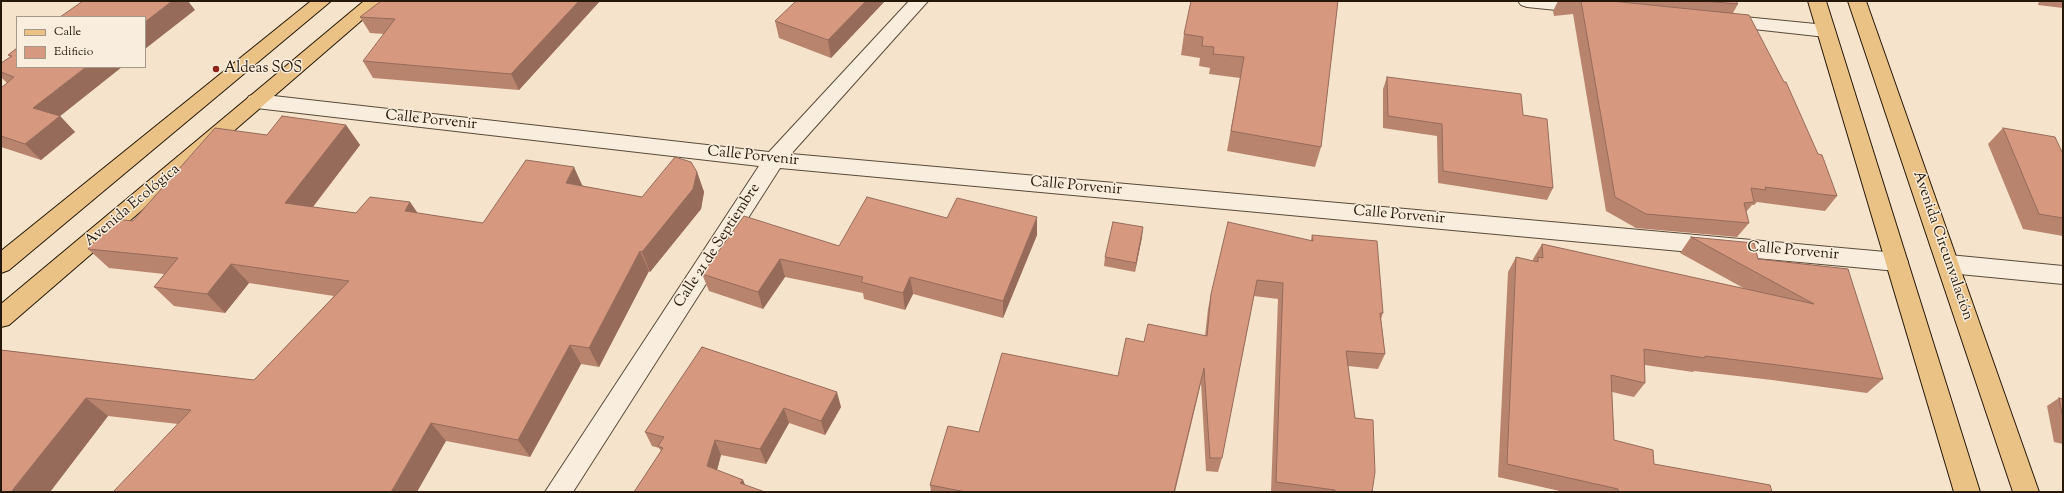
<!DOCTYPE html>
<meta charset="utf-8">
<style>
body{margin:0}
#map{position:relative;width:2064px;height:493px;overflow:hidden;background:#f6e3cb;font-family:"Sorts Mill Goudy",serif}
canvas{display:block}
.frame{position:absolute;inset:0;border:2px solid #251808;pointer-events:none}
.legend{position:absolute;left:16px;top:16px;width:130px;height:52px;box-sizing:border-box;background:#f9eddd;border:1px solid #a49888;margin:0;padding:5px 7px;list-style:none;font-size:12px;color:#251808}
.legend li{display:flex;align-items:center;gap:8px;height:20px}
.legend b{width:20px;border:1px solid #a49888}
</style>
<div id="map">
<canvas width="2064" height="493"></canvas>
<div class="frame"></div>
<ul class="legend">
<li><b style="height:5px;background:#ebc286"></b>Calle</li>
<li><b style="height:11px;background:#d69980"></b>Edificio</li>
</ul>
</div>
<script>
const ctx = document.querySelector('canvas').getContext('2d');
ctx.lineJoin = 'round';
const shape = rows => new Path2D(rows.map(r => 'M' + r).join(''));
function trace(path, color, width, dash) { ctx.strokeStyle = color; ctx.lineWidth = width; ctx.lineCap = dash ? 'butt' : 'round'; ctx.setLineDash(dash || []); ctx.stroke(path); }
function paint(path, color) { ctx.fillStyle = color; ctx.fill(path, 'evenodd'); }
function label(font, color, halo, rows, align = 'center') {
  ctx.font = font + ' "Sorts Mill Goudy",serif'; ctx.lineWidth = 3; ctx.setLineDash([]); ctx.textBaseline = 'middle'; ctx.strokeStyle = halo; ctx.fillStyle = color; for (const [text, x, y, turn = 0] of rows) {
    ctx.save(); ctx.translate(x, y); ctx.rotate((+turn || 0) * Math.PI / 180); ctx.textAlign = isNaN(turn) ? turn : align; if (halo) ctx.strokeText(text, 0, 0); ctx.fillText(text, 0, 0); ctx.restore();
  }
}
const minor = shape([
 [909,1,928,1,791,154,1897,253,1905,256,1908,262,1905,268,1897,271,780,168,573,492,545,492,759,166,256,108,249,106,246,101,249,96,256,94,769,152,909,1],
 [1518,1,1584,1,1592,3,1595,7,1592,11,1586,13,1527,7,1521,5,1518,1],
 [1724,15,1826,25,1833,27,1835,31,1833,35,1826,37,1717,25,1715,21,1717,17,1724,15],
 [1949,255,2063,266,2063,284,1949,273,1941,270,1938,264,1941,258,1949,255]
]);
const major = shape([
 [311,1,331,1,9,270,1,273,1,251,311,1],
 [364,1,384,1,9,325,1,327,1,304,364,1],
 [1808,1,1826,1,1980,492,1954,492,1808,1],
 [1848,1,1866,1,2039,492,2013,492,1848,1]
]);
trace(minor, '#594b39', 2);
trace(major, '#251808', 2);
paint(minor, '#f9eddd');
paint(major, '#ebc286');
paint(shape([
 [600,1,519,90,373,78,363,61,384,34,370,33,360,17],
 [796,1,885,1,831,58,779,38,775,21],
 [1338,1,1321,147,1315,167,1227,151,1240,78,1209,74,1210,68,1199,66,1200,58,1181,55,1184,34],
 [1558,1,1736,1,1738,4,1733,13,1818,154,1837,196,1825,211,1757,202,1754,205,1752,205,1746,212,1749,223,1737,237,1636,228,1606,211,1573,14,1554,16,1553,11],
 [2039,1,2063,1,2063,8,2038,5],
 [17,48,60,116,75,132,41,160,1,147,1,88,7,83,1,77,1,63,10,57,8,55],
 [1387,77,1523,115,1553,188,1547,200,1438,183,1437,136,1383,128,1383,89],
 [346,125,360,145,313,207,356,213,410,202,417,213,483,223,583,186,642,197,697,172,704,192,701,209,650,272,649,271,599,367,581,364,530,457,446,441,178,424,108,416,50,492,1,492,1,350,254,380,334,296,249,283,225,313,174,306,154,287,164,274,109,268,88,249,133,221,267,135],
 [2003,128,2063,154,2063,236,2023,229,1988,144],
 [947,218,1037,235,1003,318,913,294,905,310,864,299,863,293,785,277,763,309,709,291,702,274,839,246],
 [1312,235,1383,313,1381,319,1385,354,1378,369,1348,366,1355,418,1372,492,1271,492,1278,299,1254,296,1222,458,1218,472,1206,471,1201,383,1175,492,931,492,930,485,979,432,1118,376,1144,342,1205,336,1208,309,1211,294,1311,240],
 [1142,237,1135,272,1104,266,1105,257],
 [1691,237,1758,259,1848,269,1883,379,1867,393,1772,380,1694,371,1693,372,1645,365,1645,383,1634,397,1612,392,1614,440,1654,464,1772,492,1564,492,1498,477,1508,272,1516,257,1533,261,1533,259,1542,244,1747,290,1680,253],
 [702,347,841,407,825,435,789,423,766,464,721,455,717,470,743,480,745,485,634,492,661,451,659,448,652,446,645,432],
 [2059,398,2063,399,2063,444,2054,442,2047,406]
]), '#b8846e');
paint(shape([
 [172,1,188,1,195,10,145,49,145,22],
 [579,1,600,1,519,90,511,74],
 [866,1,885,1,831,58,828,40],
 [86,67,122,67,49,125,33,108],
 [60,116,75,132,41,160,25,144],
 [346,125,360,145,301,222,285,203],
 [574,167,583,187,566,183],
 [697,172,704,192,701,209,650,272,642,252],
 [410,202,424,222,405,211],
 [1037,217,1037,235,1003,318,1003,301],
 [1143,227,1142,237,1135,272,1136,263],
 [640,251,649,271,599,367,589,348],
 [780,259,785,277,763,309,758,292],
 [231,264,249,283,225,313,207,294],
 [910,277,913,294,905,310,903,293],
 [570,345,581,364,530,457,518,440],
 [837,392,841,407,825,435,821,421],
 [86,398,108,416,50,492,11,492],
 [784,408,789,423,766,464,760,449],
 [431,423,446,441,417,492,391,492],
 [715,440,721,455,714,481,707,466],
 [743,480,748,492,740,483]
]), '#966b5a');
const building = shape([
 [83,1,172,1,145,22,145,17,60,17,83,1],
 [381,1,579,1,511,74,363,61,395,19,360,17,381,1],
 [796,1,866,1,828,40,775,21,796,1],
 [1191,1,1338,1,1321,147,1231,131,1244,57,1213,54,1214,47,1202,46,1203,37,1184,34,1191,1],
 [1581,1,1611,1,1749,15,1784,82,1786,82,1818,154,1822,155,1837,196,1765,187,1766,190,1751,188,1754,202,1744,203,1749,223,1646,214,1615,197,1581,1],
 [1703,1,1736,1,1738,4,1703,1],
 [17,48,17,67,86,67,33,108,60,116,25,144,1,136,1,88,14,77,1,72,1,63,12,56,8,55,17,48],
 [1387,77,1521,94,1523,115,1547,119,1553,188,1443,171,1442,124,1388,116,1387,77],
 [282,116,346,125,285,203,356,213,370,197,410,202,405,211,483,223,526,160,574,167,566,183,642,197,675,157,691,162,697,172,693,189,642,252,640,251,589,348,570,345,518,440,431,423,391,492,113,492,191,410,86,398,11,492,1,492,1,350,254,380,349,281,231,264,207,294,154,287,178,258,88,249,114,219,133,221,215,128,267,135,282,116],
 [2003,128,2055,137,2063,154,2063,218,2039,214,2003,128],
 [867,197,947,218,957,198,1037,217,1003,301,910,277,903,293,861,282,863,277,780,259,758,292,702,274,744,216,839,246,867,197],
 [1113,222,1143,227,1136,263,1105,257,1113,222],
 [1228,222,1313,241,1312,235,1377,241,1383,313,1380,313,1385,354,1346,351,1355,418,1373,420,1375,472,1372,492,1335,492,1335,490,1276,482,1283,283,1257,280,1222,458,1210,458,1204,368,1174,492,966,492,930,485,948,426,979,432,1002,353,1118,376,1126,338,1144,342,1148,324,1207,336,1211,294,1228,222],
 [1691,237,1754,243,1758,259,1848,269,1883,379,1786,366,1705,356,1705,358,1644,349,1645,383,1611,375,1614,440,1653,450,1654,464,1770,485,1772,492,1618,492,1618,489,1507,464,1516,257,1538,262,1538,257,1543,258,1542,244,1814,304,1691,237],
 [702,347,837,392,821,421,784,408,760,449,715,440,707,466,743,480,740,483,765,492,634,492,663,448,658,446,664,437,645,432,702,347],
 [2059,398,2063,399,2063,418,2059,398]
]);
paint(building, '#d69980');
trace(building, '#966b5a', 1);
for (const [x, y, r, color] of [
 [216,69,4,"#8f2418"]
]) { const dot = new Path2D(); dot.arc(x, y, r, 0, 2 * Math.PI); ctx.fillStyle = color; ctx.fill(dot); trace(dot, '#f9eddd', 1.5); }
label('15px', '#251808', '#f9eddd', [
 ["Aldeas SOS",224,69]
], 'left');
label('15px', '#251808', '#f9eddd', [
 ["Calle Porvenir",431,121,6],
 ["Calle Porvenir",753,157,6],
 ["Calle Porvenir",1076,187,5],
 ["Avenida Ecológica",133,206,-40],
 ["Calle Porvenir",1399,216,5],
 ["Calle 21 de Septiembre",718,246,-57],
 ["Avenida Circunvalación",1942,246,71],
 ["Calle Porvenir",1793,252,5]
]);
</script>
